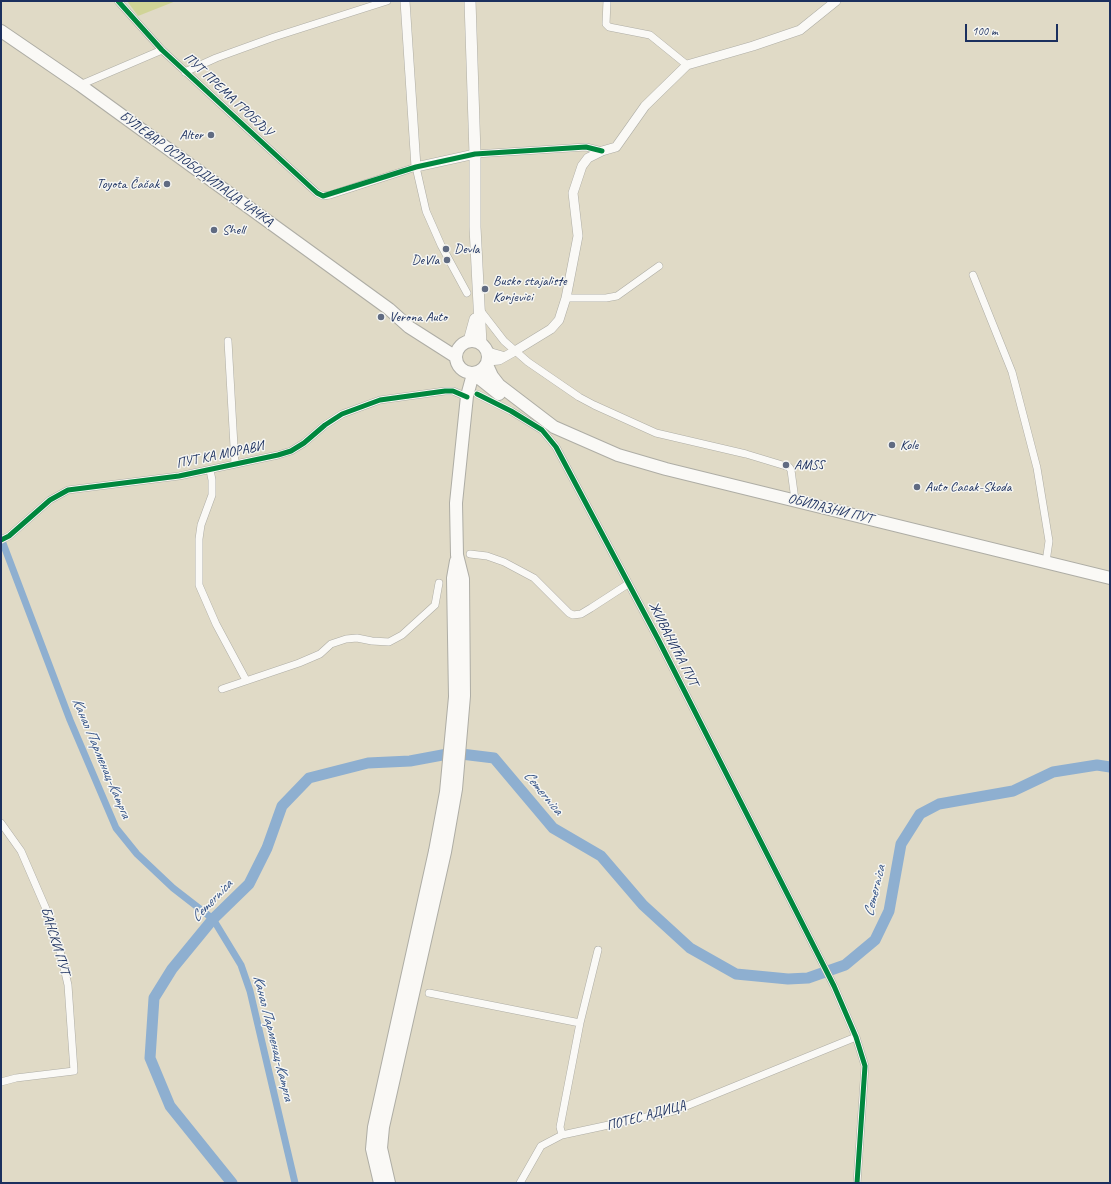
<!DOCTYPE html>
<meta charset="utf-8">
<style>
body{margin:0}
#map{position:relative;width:1111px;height:1184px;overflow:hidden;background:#e0dac6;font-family:Caveat,sans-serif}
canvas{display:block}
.frame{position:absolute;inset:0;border:2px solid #1b2f5e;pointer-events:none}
.scale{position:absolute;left:965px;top:24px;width:93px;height:18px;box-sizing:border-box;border:2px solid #1b2f5e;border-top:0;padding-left:5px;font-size:12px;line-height:14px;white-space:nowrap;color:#1b2f5e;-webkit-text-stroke:3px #f6f6f2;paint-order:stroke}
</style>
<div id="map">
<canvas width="1111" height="1184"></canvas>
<div class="frame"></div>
<div class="scale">100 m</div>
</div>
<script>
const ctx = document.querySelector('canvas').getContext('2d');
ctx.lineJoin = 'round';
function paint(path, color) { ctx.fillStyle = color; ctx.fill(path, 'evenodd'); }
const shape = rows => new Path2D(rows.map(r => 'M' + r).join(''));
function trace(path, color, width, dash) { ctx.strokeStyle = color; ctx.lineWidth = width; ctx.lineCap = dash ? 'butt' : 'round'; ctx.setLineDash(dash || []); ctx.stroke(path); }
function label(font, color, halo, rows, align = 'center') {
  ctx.font = font + ' Caveat,sans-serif'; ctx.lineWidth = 3; ctx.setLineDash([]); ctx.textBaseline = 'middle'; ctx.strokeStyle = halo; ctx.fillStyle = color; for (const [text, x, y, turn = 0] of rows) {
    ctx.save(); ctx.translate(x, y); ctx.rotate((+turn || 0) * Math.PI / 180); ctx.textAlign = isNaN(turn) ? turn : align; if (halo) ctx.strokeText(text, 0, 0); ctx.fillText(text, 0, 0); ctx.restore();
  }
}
paint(shape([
 [127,1,176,1,138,16]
]), '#d0d497');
trace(shape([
 [1,538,70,720,116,828,137,854,173,888,213,919,241,965,250,991,295,1183]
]), '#8eafd0', 7);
trace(shape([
 [232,1183,170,1106,150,1058,154,998,172,969,213,919,249,884,267,848,282,806,309,778,368,763,410,761,453,753,494,758,553,828,601,856,643,905,690,948,736,974,788,979,808,978,845,965,875,940,889,911,901,844,920,814,939,804,1013,791,1053,772,1097,765,1110,767]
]), '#8eafd0', 11);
const minor = shape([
 [118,1,162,50,317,193,323,196,330,195,416,167,426,211,441,245,467,293],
 [607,1,606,24,609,27,650,35,687,65],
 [185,72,216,58,274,37,387,1],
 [80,85,162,50],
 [475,154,586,147,602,151],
 [973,275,1012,372,1037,468,1049,541,1046,562],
 [566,298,606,298,617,296,659,266],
 [480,310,504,341,528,362,579,397,594,405,656,433,746,454,789,467,791,470,795,500],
 [228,341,235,464],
 [477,394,511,411,542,430,556,447,658,639,834,986,856,1037,865,1066,857,1183],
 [210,470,212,480,212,495,201,525,199,539,199,585,216,624,246,680],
 [1,540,9,536,50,500,68,490,179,476,278,455,291,451,304,443,325,425,342,414,380,400,445,391,453,391,467,397],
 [470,554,487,556,504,562,534,578,569,613,573,615,581,614,591,608,628,584],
 [222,689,299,663,320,654,331,644,346,639,357,638,372,641,389,642,402,635,435,605,439,583],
 [1,823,21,851,50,918,61,955,68,985,74,1071,16,1078,1,1082],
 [429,993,580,1023],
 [562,1135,560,1127,580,1023,598,950],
 [520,1183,541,1146,562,1135,674,1111,856,1037]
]);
const tertiary = shape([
 [405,1,416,167,475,154],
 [488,352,502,356],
 [488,361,499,360,515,351,551,329,559,320,566,298,578,236,573,193,582,166,588,158,602,151,616,147,645,106,687,65,753,46,800,30,836,1]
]);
const secondary = shape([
 [470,1,475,154,475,227,481,344],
 [469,341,475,319]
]);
const primary = shape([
 [1,31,80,85,389,309,409,327,456,357],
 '456 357a16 16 0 1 1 32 0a16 16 0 1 1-32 0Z',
 [487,365,492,376,499,385,554,427,618,455,666,469,1110,578],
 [474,374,499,394],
 [380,1183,372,1149,374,1127,435,851,446,792,455,697,453,578,456,561],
 [389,1183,381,1148,383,1127,445,852,456,789,464,696,463,579,457,555,456,503,467,396,473,374]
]);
trace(minor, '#aeada5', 8);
trace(tertiary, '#aeada5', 10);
trace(secondary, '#aeada5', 12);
trace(primary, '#aeada5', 14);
trace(minor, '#faf9f6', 7);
trace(tertiary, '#faf9f6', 9);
trace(secondary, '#faf9f6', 11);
trace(primary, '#faf9f6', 12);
trace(shape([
 [118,1,162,50,317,193,323,196,416,167,475,154,586,147,602,151],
 [477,394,511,411,542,430,556,447,658,639,834,986,856,1037,865,1066,857,1183],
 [1,540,9,536,50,500,68,490,179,476,278,455,291,451,304,443,325,425,342,414,380,400,445,391,453,391,467,397]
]), '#00873e', 5);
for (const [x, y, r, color] of [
 [211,135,4,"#606b82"],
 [167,184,4,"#606b82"],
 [214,230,4,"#606b82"],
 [446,249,4,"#606b82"],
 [447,260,4,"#606b82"],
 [485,289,4,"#606b82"],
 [381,317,4,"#606b82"],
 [892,445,4,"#606b82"],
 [786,465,4,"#606b82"],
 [917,487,4,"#606b82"]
]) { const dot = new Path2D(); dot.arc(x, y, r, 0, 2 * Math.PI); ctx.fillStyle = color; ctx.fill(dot); trace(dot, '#f6f6f2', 1.5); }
label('14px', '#1b2f5e', '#f6f6f2', [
 ["ПУТ ПРЕМА ГРОБЉУ",228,95,43],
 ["БУЛЕВАР ОСЛОБОДИЛАЦА ЧАЧКА",196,169,36],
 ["ПУТ КА МОРАВИ",220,455,-12],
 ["ОБИЛАЗНИ ПУТ",830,509,14],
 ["ЖИВАНИЋА ПУТ",673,644,63],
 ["БАНСКИ ПУТ",55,941,73],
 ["ПОТЕС АДИЦА",646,1116,-15]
]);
label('14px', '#1b2f5e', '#f6f6f2', [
 ["Alter",203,135,"right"],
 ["Toyota Čačak",159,184,"right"],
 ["Shell",222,230],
 ["Devla",454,249],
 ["DeVla",439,260,"right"],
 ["Busko stajaliste",493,281],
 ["Konjevici",493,297],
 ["Verona Auto",389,317],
 ["Kole",900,445],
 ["AMSS",794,465],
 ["Auto Cacak-Skoda",925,487]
], 'left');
label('italic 15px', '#375588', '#f6f6f2', [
 ["Канал Парменац-Катрга",101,758,67],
 ["Cemernica",543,793,50],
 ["Cemernica",875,891,-76],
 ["Cemernica",212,901,-46],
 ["Канал Парменац-Катрга",273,1038,76]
]);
</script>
